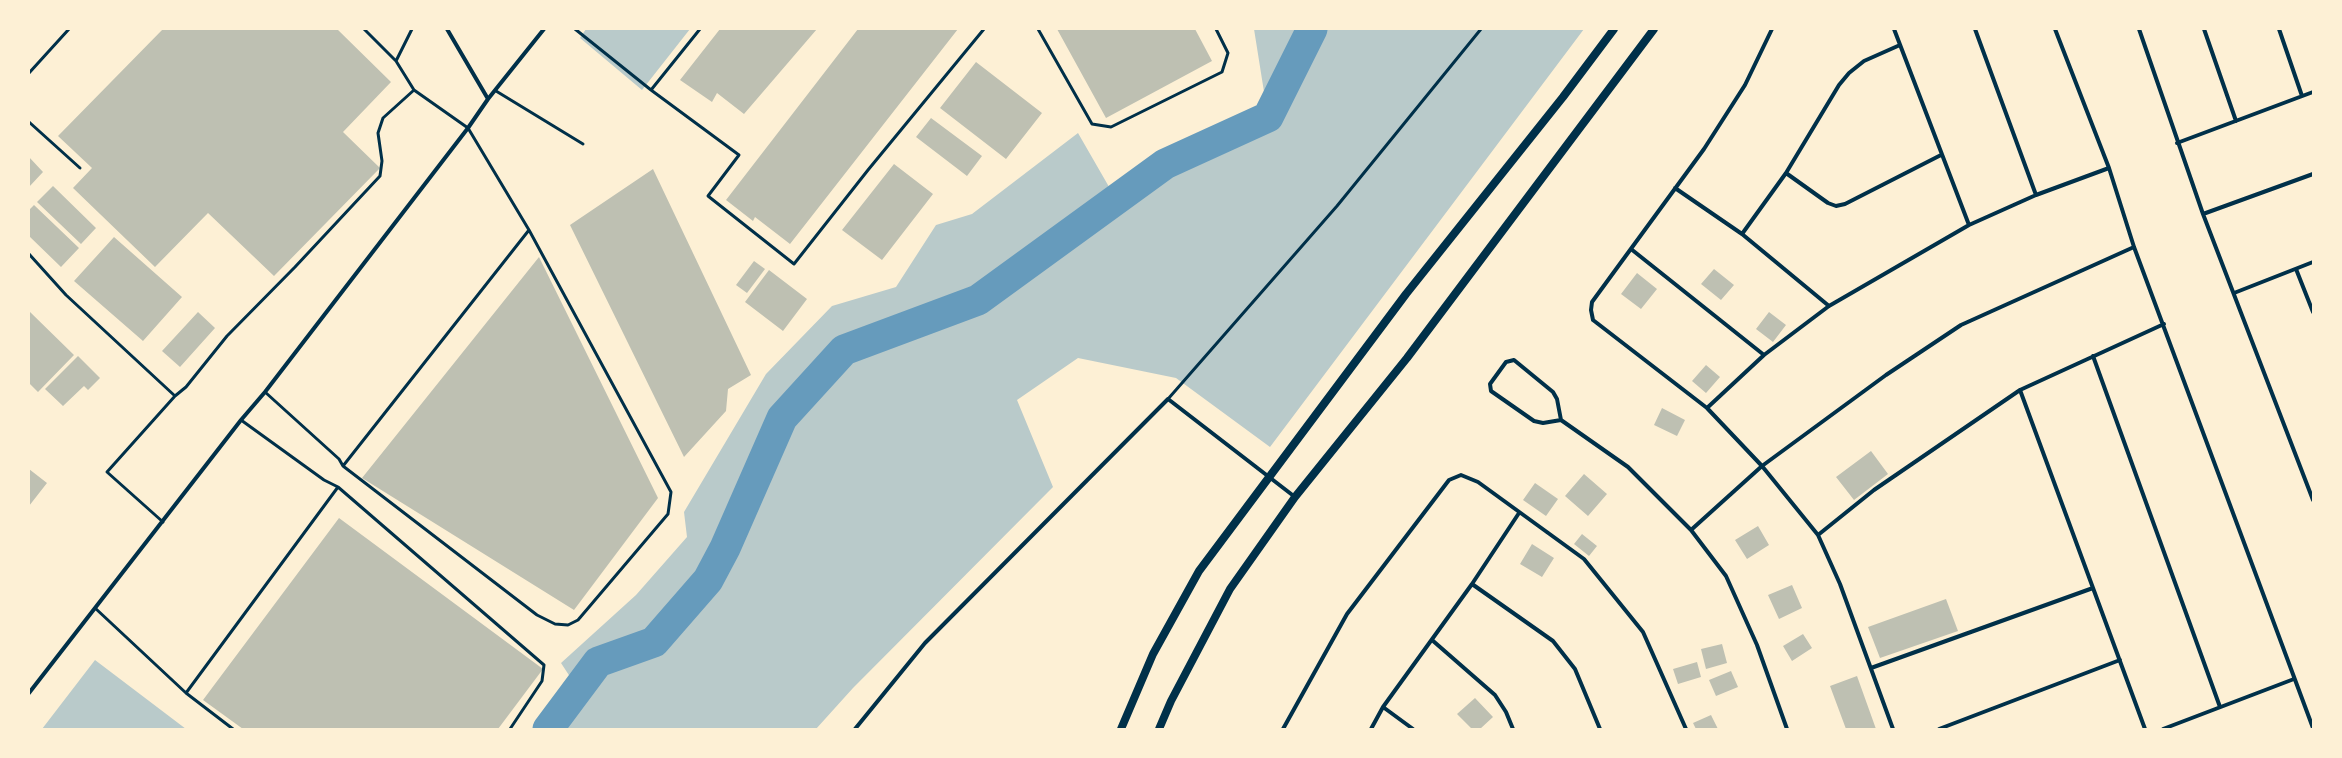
<!DOCTYPE html>
<style>
body{margin:0}
#map{position:relative;width:2342px;height:758px;overflow:hidden;background:#fdf0d5;font-family:"Open Sans",sans-serif}
canvas{display:block}
.frame{position:absolute;inset:0;border:30px solid #fdf0d5;pointer-events:none}
</style>
<div id="map">
<canvas width="2342" height="758"></canvas>
<div class="frame"></div>
</div>
<script>
const ctx = document.querySelector('canvas').getContext('2d');
ctx.lineJoin = 'round';
function paint(path, color) { ctx.fillStyle = color; ctx.fill(path, 'evenodd'); }
const shape = rows => new Path2D(rows.map(r => 'M' + r).join(''));
function trace(path, color, width, dash) { ctx.strokeStyle = color; ctx.lineWidth = width; ctx.lineCap = dash ? 'butt' : 'round'; ctx.setLineDash(dash || []); ctx.stroke(path); }
paint(shape([
 [586,29,690,29,642,90,580,38],
 [1254,29,1584,29,1270,447,1176,378,1078,358,1017,400,1053,487,853,688,816,729,548,729,578,689,561,663,636,595,687,537,684,512,766,374,832,306,896,287,936,225,972,214,1078,133,1116,199,1165,164,1268,117],
 [95,660,186,729,42,729]
]), '#b9caca');
trace(shape([
 [548,729,598,662,654,642,708,580,725,548,782,418,844,350,978,300,1165,164,1268,117,1312,29]
]), '#669bbc', 31);
paint(shape([
 [163,29,337,29,391,82,343,132,380,168,274,276,208,213,155,267,73,188,92,168,58,136],
 [720,29,817,29,744,114,717,93,712,102,680,80],
 [858,29,958,29,790,244,755,217,753,221,726,200],
 [1057,29,1195,29,1212,61,1106,118],
 [976,62,1042,113,1006,159,940,108],
 [931,118,982,156,967,176,916,137],
 [29,157,43,172,29,187],
 [894,164,933,194,882,260,842,230],
 [653,169,751,375,728,389,726,411,684,457,570,225],
 [53,186,96,228,81,244,37,202],
 [34,205,79,248,61,267,29,236,29,210],
 [114,237,182,297,143,341,74,281],
 [539,257,658,498,574,610,362,478],
 [754,261,765,269,747,293,736,285],
 [1714,269,1734,285,1721,300,1701,284],
 [769,270,807,299,783,331,745,302],
 [1637,273,1657,289,1641,309,1621,294],
 [29,311,74,355,38,392,29,383],
 [198,312,215,328,180,367,162,351],
 [1769,312,1786,325,1773,342,1756,329],
 [78,356,100,378,88,390,84,386,63,406,45,389],
 [1706,365,1720,377,1706,393,1692,381],
 [1662,408,1685,420,1677,436,1654,425],
 [1871,451,1888,474,1854,500,1836,477],
 [29,469,47,483,29,506],
 [1584,474,1607,494,1588,516,1565,496],
 [1535,483,1558,499,1546,516,1523,500],
 [339,518,543,669,498,729,243,729,203,700],
 [1758,526,1769,545,1747,559,1735,540],
 [1582,534,1597,546,1589,556,1574,544],
 [1532,544,1554,558,1542,577,1520,564],
 [1792,585,1802,608,1779,619,1768,595],
 [1946,599,1958,631,1880,658,1868,627],
 [1803,634,1812,648,1792,661,1783,646],
 [1722,644,1727,663,1706,669,1701,649],
 [1697,662,1701,677,1678,684,1673,669],
 [1731,671,1738,687,1716,696,1709,680],
 [1857,676,1876,729,1846,729,1830,686],
 [1475,698,1493,717,1480,729,1472,729,1457,714],
 [1711,715,1718,729,1696,729,1693,723]
]), '#bec0b2');
trace(shape([
 [364,29,396,61],
 [575,29,651,90,739,155,708,196,794,264,868,170,984,29],
 [1038,29,1092,124,1111,127,1222,72,1228,53,1216,29],
 [29,73,69,29],
 [651,90,700,29],
 [496,91,583,144],
 [29,122,80,168],
 [29,254,66,295,175,396,107,472,163,522],
 [265,392,339,459,343,466,537,615,555,624,568,625,578,620,668,514,671,492,529,230,468,128,414,90,396,61,412,29],
 [175,396,186,387,227,336,295,267,380,176,382,161,378,133,383,118,414,90],
 [1168,399,1337,206,1481,29],
 [241,420,324,480,338,487,544,665,542,681,510,729],
 [343,466,529,230],
 [95,608,186,693,233,729],
 [186,693,338,487]
]), '#003049', 3);
trace(shape([
 [447,29,488,99],
 [1772,29,1745,85,1704,149,1592,302,1591,310,1593,320,1707,408,1762,466,1818,535,1840,584,1893,729],
 [1894,29,1969,225],
 [1975,29,2036,195],
 [2055,29,2109,168,2134,247,2313,728],
 [2139,29,2203,214,2313,500],
 [2204,29,2236,121],
 [2279,29,2302,96],
 [2177,143,2313,92],
 [1786,173,1828,203,1836,206,1845,204,1941,155],
 [1675,188,1742,234,1829,306],
 [2203,214,2313,174],
 [1742,234,1786,173,1839,85,1849,73,1864,61,1900,45],
 [1631,249,1764,355],
 [2296,269,2313,312],
 [2234,293,2313,262],
 [2093,356,2220,707],
 [2020,390,2145,729],
 [1707,408,1764,355,1829,306,1969,225,2036,195,2109,168],
 [1561,420,1543,423,1534,421,1491,391,1490,384,1506,362,1514,360,1553,392,1557,399,1561,420,1628,467,1691,530,1726,576,1757,645,1787,729],
 [1691,530,1762,466,1886,375,1961,325,2134,247],
 [1818,535,1874,490,2020,390,2164,324],
 [1472,584,1553,641,1575,669,1600,729],
 [1432,640,1495,695,1506,712,1513,729],
 [1871,668,2093,588],
 [29,693,241,420,265,392,468,128,488,99,544,29],
 [1383,707,1413,729],
 [855,729,925,643,1168,399,1295,497],
 [1283,729,1347,614,1449,480,1461,475,1478,482,1584,559,1643,632,1686,729],
 [1371,729,1383,707,1472,584,1519,513],
 [1939,729,2120,660],
 [2163,729,2294,679]
]), '#003049', 4);
trace(shape([
 [1121,729,1153,654,1199,571,1406,294,1563,97,1614,29],
 [1159,729,1171,701,1230,589,1295,497,1407,358,1654,29]
]), '#003049', 8);
</script>
